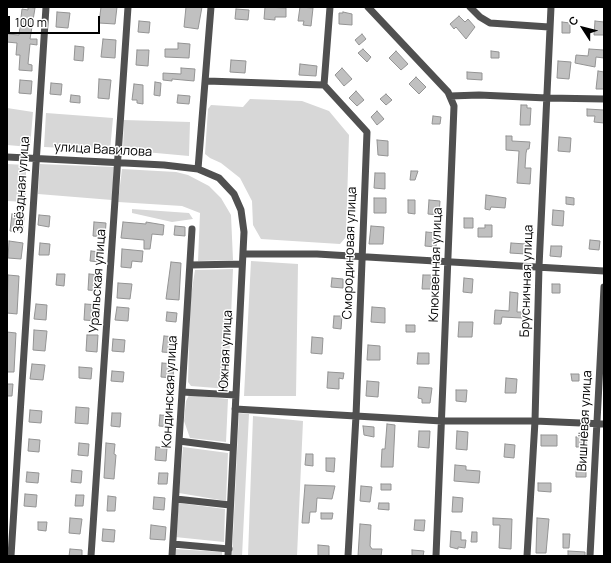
<!DOCTYPE html>
<meta charset="utf-8">
<style>
body{margin:0}
#map{position:relative;width:611px;height:563px;overflow:hidden;background:#fff;font-family:Manrope,sans-serif}
canvas{display:block}
.frame{position:absolute;inset:0;border:8px solid #000;pointer-events:none}
.north{position:absolute;left:563px;top:8px;width:40px;height:40px;-webkit-text-stroke:3px #fff;paint-order:stroke;rotate:306deg;font-size:11px;font-weight:700;line-height:16px;text-align:center;color:#000}
.north::after{content:'';display:block;margin:auto;width:14px;height:18px;background:#000;clip-path:polygon(50% 0,100% 100%,50% 72%,0 100%)}
.scale{position:absolute;left:8px;top:16px;width:92px;height:18px;box-sizing:border-box;border:2px solid #000;border-top:0;padding-left:5px;font-size:12px;line-height:14px;white-space:nowrap;color:#000;-webkit-text-stroke:3px #fff;paint-order:stroke}
</style>
<div id="map">
<canvas width="611" height="563"></canvas>
<div class="frame"></div>
<div class="north">С</div>
<div class="scale">100 m</div>
</div>
<script>
const ctx = document.querySelector('canvas').getContext('2d');
ctx.lineJoin = 'round';
function paint(path, color) { ctx.fillStyle = color; ctx.fill(path, 'evenodd'); }
const shape = rows => new Path2D(rows.map(r => 'M' + r).join(''));
function trace(path, color, width, dash) { ctx.strokeStyle = color; ctx.lineWidth = width; ctx.lineCap = dash ? 'butt' : 'round'; ctx.setLineDash(dash || []); ctx.stroke(path); }
function label(font, color, halo, rows, align = 'center') {
  ctx.font = font + ' Manrope,sans-serif'; ctx.lineWidth = 3; ctx.setLineDash([]); ctx.textBaseline = 'middle'; ctx.strokeStyle = halo; ctx.fillStyle = color; for (const [text, x, y, turn = 0] of rows) {
    ctx.save(); ctx.translate(x, y); ctx.rotate((+turn || 0) * Math.PI / 180); ctx.textAlign = isNaN(turn) ? turn : align; if (halo) ctx.strokeText(text, 0, 0); ctx.fillText(text, 0, 0); ctx.restore();
  }
}
paint(shape([
 [250,99,302,101,329,111,349,135,346,237,340,244,261,239,253,225,252,201,240,178,221,163,210,158,205,154,208,109,211,105,243,107],
 [7,108,33,112,30,147,7,145],
 [46,113,113,118,110,150,44,147],
 [124,120,190,122,189,156,123,150],
 [7,164,26,165,26,202,7,201],
 [40,164,114,167,112,200,38,194],
 [122,169,176,172,188,175,209,186,221,198,231,215,233,260,198,261,200,213,182,206,118,202],
 [132,209,189,213,193,219,172,222,132,213],
 [251,261,298,264,296,396,244,396],
 [233,269,228,389,191,386,188,382,190,302,195,270],
 [189,395,228,399,226,442,190,438,184,421,186,401],
 [239,413,249,414,242,556,232,556],
 [253,416,303,421,297,556,248,556],
 [183,447,228,453,226,501,179,493],
 [179,503,225,509,224,542,175,537],
 [175,549,222,552,222,556,175,556]
]), '#d7d7d7');
const building = shape([
 [28,7,35,8,30,39,37,39,37,45,30,44,28,64,32,65,32,71,19,70,20,55,16,55,17,43,7,42,7,34,19,35,22,9,28,10,28,7],
 [101,7,117,7,115,24,99,23,101,7],
 [186,7,202,7,198,29,184,27,186,7],
 [265,7,286,8,286,17,275,17,275,20,264,19,265,7],
 [300,7,313,8,311,26,303,25,304,21,298,21,300,7],
 [236,9,249,10,248,20,235,19,236,9],
 [57,12,70,13,68,28,56,27,57,12],
 [343,12,352,14,352,25,339,24,339,13,343,13,343,12],
 [459,16,465,22,468,19,475,27,466,39,456,27,454,29,450,24,459,16],
 [139,21,150,22,149,33,138,32,139,21],
 [595,21,604,22,604,35,594,35,595,21],
 [562,22,570,23,570,33,562,33,562,22],
 [362,34,366,39,359,45,355,40,362,34],
 [103,39,116,40,115,58,101,57,103,39],
 [178,43,190,44,189,58,165,57,165,49,178,49,178,43],
 [75,46,84,47,83,61,74,60,75,46],
 [363,49,371,57,367,62,358,53,363,49],
 [589,49,604,50,604,58,596,57,595,67,575,63,576,55,588,56,589,49],
 [137,50,149,50,148,66,136,65,137,50],
 [396,51,408,64,401,70,389,58,396,51],
 [491,51,499,52,499,58,491,58,491,51],
 [231,60,246,61,245,73,230,72,231,60],
 [558,61,571,62,569,79,557,78,558,61],
 [300,64,317,66,316,76,299,75,300,64],
 [181,68,195,69,194,81,172,79,172,81,163,80,163,73,181,74,181,68],
 [342,68,352,79,344,86,335,75,342,68],
 [598,71,604,72,604,89,596,89,598,71],
 [467,72,482,73,482,80,467,79,467,72],
 [416,77,426,87,419,94,409,84,416,77],
 [99,79,111,80,109,99,98,98,99,79],
 [20,80,32,81,31,94,19,93,20,80],
 [155,82,161,83,160,96,154,95,155,82],
 [51,83,62,84,61,95,50,94,51,83],
 [134,84,143,85,143,104,137,103,137,100,132,100,134,84],
 [356,91,364,100,357,106,349,98,356,91],
 [386,94,392,100,386,105,380,99,386,94],
 [71,95,80,96,80,103,70,102,71,95],
 [178,95,190,96,189,104,177,103,178,95],
 [521,105,527,105,527,108,531,108,530,125,520,125,521,105],
 [587,109,604,110,604,123,594,122,595,116,587,116,587,109],
 [377,111,384,119,377,125,371,117,377,111],
 [433,116,441,117,440,124,432,124,433,116],
 [506,136,512,136,512,141,530,142,529,149,527,149,526,153,525,168,531,168,530,184,517,183,519,151,506,150,506,136],
 [559,137,571,138,570,152,558,151,559,137],
 [377,140,388,141,388,156,378,155,377,140],
 [411,171,418,171,415,180,410,180,411,171],
 [375,173,385,173,385,189,374,188,375,173],
 [486,195,506,198,505,208,491,207,490,210,485,209,486,195],
 [566,197,574,198,574,205,566,204,566,197],
 [374,198,386,198,386,213,374,213,374,198],
 [408,200,415,200,415,214,408,213,408,200],
 [429,200,440,201,439,215,428,214,429,200],
 [553,210,564,211,563,226,552,225,553,210],
 [12,214,24,215,23,232,10,231,12,214],
 [39,215,50,216,49,227,38,225,39,215],
 [464,218,473,218,473,228,464,228,464,218],
 [94,222,106,223,105,237,93,236,94,222],
 [123,222,146,224,146,222,164,225,163,235,152,234,150,249,144,249,144,240,121,238,123,222],
 [485,225,492,225,492,237,478,237,478,228,485,228,485,225],
 [175,226,185,227,185,236,174,235,175,226],
 [371,226,384,227,383,244,369,244,371,226],
 [426,232,437,233,436,247,425,246,426,232],
 [590,240,600,241,599,250,589,249,590,240],
 [9,241,23,243,21,259,8,258,9,241],
 [40,243,50,244,49,255,39,255,40,243],
 [511,243,526,244,526,254,510,253,511,243],
 [551,246,562,246,561,257,550,256,551,246],
 [122,249,143,251,142,262,132,261,131,268,121,267,122,249],
 [91,251,101,252,100,262,90,261,91,251],
 [171,262,181,263,179,300,166,299,171,262],
 [57,274,65,274,64,286,56,285,57,274],
 [89,274,100,275,99,291,88,290,89,274],
 [8,275,19,276,17,314,7,313,8,275],
 [423,275,436,275,433,289,422,289,423,275],
 [332,278,343,279,343,288,331,287,332,278],
 [464,278,473,279,472,293,463,292,464,278],
 [118,283,132,284,130,299,117,298,118,283],
 [552,284,560,284,560,293,552,293,552,284],
 [510,292,518,293,517,312,522,312,522,318,502,317,501,324,494,324,495,310,509,311,510,292],
 [36,304,47,305,46,320,34,319,36,304],
 [85,304,99,305,98,321,84,320,85,304],
 [117,307,129,308,128,321,115,320,117,307],
 [372,307,385,308,385,323,371,322,372,307],
 [167,312,177,313,176,322,166,321,167,312],
 [334,316,342,316,341,329,333,328,334,316],
 [459,322,473,322,472,337,458,337,459,322],
 [406,325,415,325,415,332,406,332,406,325],
 [34,330,47,331,45,351,33,350,34,330],
 [7,332,16,333,14,372,7,372,7,332],
 [87,335,98,335,97,352,86,351,87,335],
 [164,336,176,337,175,353,162,352,164,336],
 [312,337,323,338,322,354,311,353,312,337],
 [113,339,125,340,124,352,112,351,113,339],
 [368,345,380,346,380,360,367,360,368,345],
 [418,353,429,353,429,364,417,364,418,353],
 [162,363,174,364,173,378,161,377,162,363],
 [32,364,45,365,43,380,30,379,32,364],
 [79,367,92,368,91,379,79,378,79,367],
 [112,371,124,372,123,382,111,381,112,371],
 [328,372,344,373,343,379,339,378,339,389,327,388,328,372],
 [571,374,579,374,579,381,572,381,571,374],
 [506,378,517,379,516,393,505,393,506,378],
 [367,381,379,382,378,397,366,396,367,381],
 [7,384,13,384,12,396,7,396,7,384],
 [419,387,432,388,430,403,422,403,422,399,418,398,419,387],
 [456,390,467,390,466,402,456,401,456,390],
 [76,407,89,408,88,424,75,423,76,407],
 [30,410,42,411,41,423,29,422,30,410],
 [112,413,121,413,120,427,111,426,112,413],
 [160,415,173,416,172,427,159,426,160,415],
 [387,424,395,425,393,467,381,467,382,449,385,449,387,424],
 [363,426,374,427,374,437,364,435,363,426],
 [419,431,430,431,429,448,418,447,419,431],
 [457,431,468,432,467,450,456,449,457,431],
 [541,435,557,435,557,446,541,446,541,435],
 [576,437,586,437,586,447,576,447,576,437],
 [29,439,40,440,39,452,28,451,29,439],
 [79,443,89,444,88,456,78,455,79,443],
 [106,443,115,444,114,454,116,455,114,479,104,478,106,443],
 [505,444,515,445,514,458,504,457,505,444],
 [156,447,167,448,166,461,155,460,156,447],
 [306,454,313,454,313,466,305,465,306,454],
 [326,458,335,458,334,472,326,471,326,458],
 [455,465,466,466,466,470,480,471,479,483,454,481,455,465],
 [72,470,82,471,81,483,71,482,72,470],
 [576,470,586,471,586,477,576,477,576,470],
 [27,472,39,473,38,483,26,482,27,472],
 [159,473,168,473,167,484,158,484,159,473],
 [538,483,551,483,551,492,538,491,538,483],
 [381,484,391,484,391,490,381,490,381,484],
 [305,485,335,486,332,499,317,498,316,512,310,512,309,523,302,523,305,485],
 [361,486,372,487,370,502,360,501,361,486],
 [25,494,37,495,36,507,24,506,25,494],
 [76,495,84,495,83,506,75,506,76,495],
 [108,496,116,497,115,511,107,511,108,496],
 [154,497,165,498,164,510,153,509,154,497],
 [453,497,463,498,462,512,452,512,453,497],
 [379,503,389,503,389,510,378,509,379,503],
 [321,513,333,513,332,519,321,519,321,513],
 [70,518,82,519,80,534,69,533,70,518],
 [493,518,512,519,511,549,499,548,500,525,493,525,493,518],
 [537,518,549,519,546,553,536,553,537,518],
 [415,520,425,520,424,531,414,530,415,520],
 [38,522,47,522,46,531,38,530,38,522],
 [360,524,371,525,370,546,372,549,382,549,381,556,358,556,360,524],
 [151,525,166,527,165,540,150,539,151,525],
 [103,529,115,530,114,542,102,541,103,529],
 [451,531,461,532,461,540,466,540,465,548,458,547,458,549,450,547,451,531],
 [472,532,477,532,477,542,471,542,472,532],
 [563,534,570,534,569,548,563,548,563,534],
 [318,545,329,546,329,556,318,556,318,545],
 [70,549,82,550,82,556,69,556,70,549],
 [412,550,424,551,423,556,412,556,412,550],
 [568,551,585,552,585,556,568,556,568,551]
]);
paint(building, '#c0c0c0');
trace(building, '#949494', 1);
trace(shape([
 [368,7,448,92,454,106,436,556],
 [470,7,480,17,490,23,549,27],
 [207,81,324,85,367,132,356,416,348,556],
 [324,85,330,7],
 [450,96,479,95,547,98,604,99],
 [7,157,164,165,198,169,219,178,234,194,241,210,244,232,228,556],
 [198,169,211,7],
 [243,254,317,254,604,271],
 [190,265,242,264],
 [182,392,236,395],
 [235,409,442,421,535,421,604,424],
 [179,441,233,448],
 [176,499,230,505],
 [173,544,229,549],
 [11,556,46,7],
 [91,556,128,7],
 [172,556,192,229],
 [527,556,535,421,539,267,551,7],
 [590,556,604,287]
]), '#505050', 7);
label('13px', '#000', '#fff', [
 ["улица Вавилова",103,150,3],
 ["Звёздная улица",22,185,-86],
 ["Смородиновая улица",350,253,-88],
 ["Клюквенная улица",436,265,-88],
 ["Уральская улица",98,281,-86],
 ["Брусничная улица",527,281,-88],
 ["Южная улица",226,351,-87],
 ["Кондинская улица",170,392,-87],
 ["Вишнёвая улица",585,421,-87]
]);
</script>
